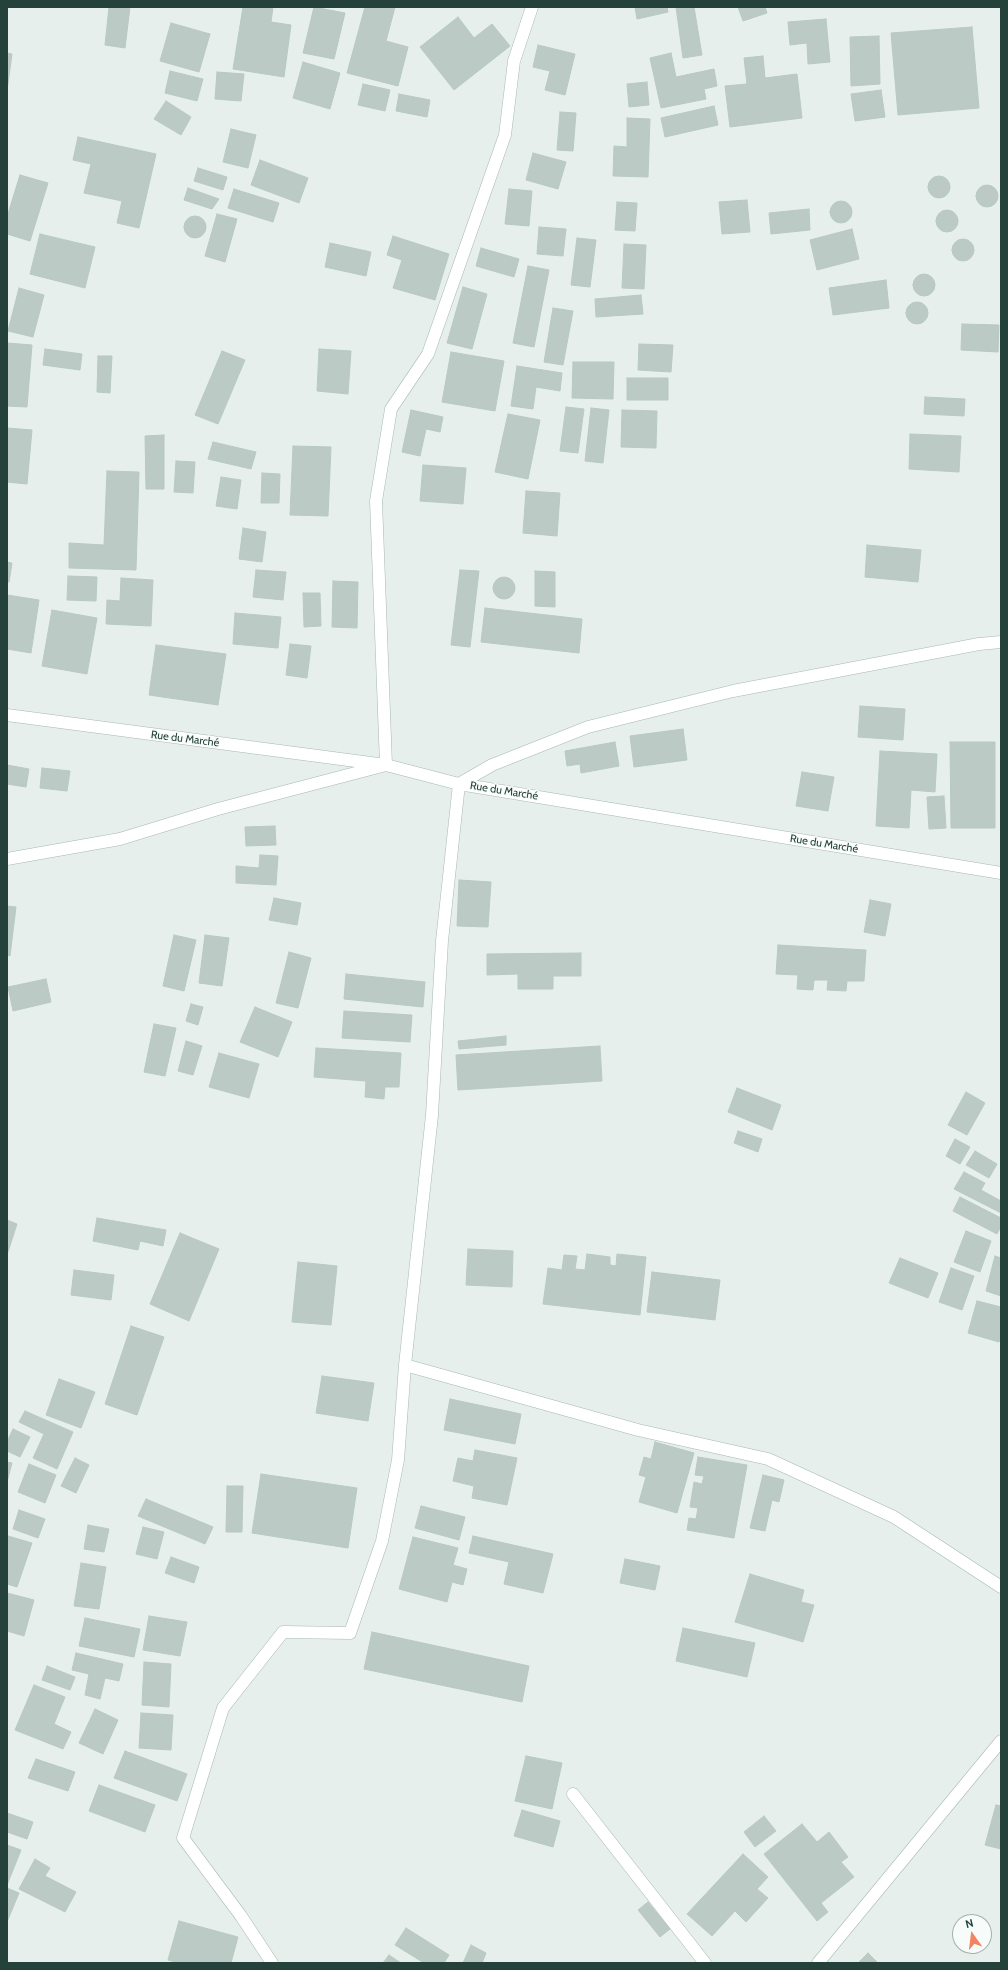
<!DOCTYPE html>
<meta charset="utf-8">
<style>
body{margin:0}
#map{position:relative;width:1008px;height:1970px;overflow:hidden;background:#e6efeb;font-family:Cabin,sans-serif}
canvas{display:block}
.frame{position:absolute;inset:0;border:8px solid #24423a;pointer-events:none}
.north{position:absolute;left:952px;top:1914px;width:40px;height:40px;box-sizing:border-box;background:#f7fbf9;border:1px solid #a3b1ad;border-radius:50%;rotate:346deg;font-size:11px;font-weight:700;line-height:16px;text-align:center;color:#24423a}
.north::after{content:'';display:block;margin:auto;width:14px;height:18px;background:#f4845f;clip-path:polygon(50% 0,100% 100%,50% 72%,0 100%)}
</style>
<div id="map">
<canvas width="1008" height="1970"></canvas>
<div class="frame"></div>
<div class="north">N</div>
</div>
<script>
const ctx = document.querySelector('canvas').getContext('2d');
ctx.lineJoin = 'round';
function paint(path, color) { ctx.fillStyle = color; ctx.fill(path, 'evenodd'); }
const shape = rows => new Path2D(rows.map(r => 'M' + r).join(''));
function trace(path, color, width, dash) { ctx.strokeStyle = color; ctx.lineWidth = width; ctx.lineCap = dash ? 'butt' : 'round'; ctx.setLineDash(dash || []); ctx.stroke(path); }
function label(font, color, halo, rows, align = 'center') {
  ctx.font = font + ' Cabin,sans-serif'; ctx.lineWidth = 3; ctx.setLineDash([]); ctx.textBaseline = 'middle'; ctx.strokeStyle = halo; ctx.fillStyle = color; for (const [text, x, y, turn = 0] of rows) {
    ctx.save(); ctx.translate(x, y); ctx.rotate((+turn || 0) * Math.PI / 180); ctx.textAlign = isNaN(turn) ? turn : align; if (halo) ctx.strokeText(text, 0, 0); ctx.fillText(text, 0, 0); ctx.restore();
  }
}
const building = shape([
 [109,7,130,7,125,48,105,45,109,7],
 [243,7,273,7,271,22,291,25,284,77,233,69,243,7],
 [314,7,345,13,334,59,303,53,314,7],
 [365,7,395,7,386,41,408,47,398,86,347,73,365,7],
 [635,7,667,7,668,12,637,19,635,7],
 [676,7,694,7,702,55,683,58,676,7],
 [738,7,765,7,767,13,743,21,738,7],
 [458,17,474,38,492,24,510,46,454,90,420,47,458,17],
 [826,19,830,62,808,64,807,43,790,45,788,22,826,19],
 [171,23,210,34,199,72,160,61,171,23],
 [972,27,979,108,898,115,891,33,972,27],
 [879,36,880,84,851,86,850,37,879,36],
 [538,45,575,54,565,95,545,90,550,71,533,67,538,45],
 [7,53,12,54,7,91,7,53],
 [671,53,676,77,714,69,717,86,704,89,706,99,661,108,650,58,671,53],
 [763,56,765,78,797,74,802,118,730,127,725,86,747,84,744,58,763,56],
 [303,62,340,73,330,109,293,98,303,62],
 [170,71,203,79,197,101,165,93,170,71],
 [217,72,244,74,241,101,215,99,217,72],
 [647,82,649,105,629,107,627,84,647,82],
 [363,84,390,90,385,111,358,105,363,84],
 [881,90,885,117,855,121,851,94,881,90],
 [399,94,430,100,427,117,396,111,399,94],
 [166,101,191,117,181,135,154,119,166,101],
 [714,106,718,125,665,137,661,118,714,106],
 [560,112,576,113,573,151,557,150,560,112],
 [627,118,650,119,648,177,613,176,614,146,627,147,627,118],
 [231,129,256,135,248,168,223,162,231,129],
 [78,137,156,154,139,228,117,223,122,201,84,193,91,164,73,160,78,137],
 [533,153,566,162,558,189,526,180,533,153],
 [260,160,308,178,299,203,251,185,260,160],
 [198,168,227,177,223,190,194,181,198,168],
 [20,175,48,183,30,241,7,234,7,217,20,175],
 '928 187a11 11 0 1 1 22 0a11 11 0 1 1-22 0Z',
 '976 196a11 11 0 1 1 22 0a11 11 0 1 1-22 0Z',
 [188,188,219,199,212,209,184,200,188,188],
 [234,189,279,203,273,222,228,208,234,189],
 [509,189,532,191,529,226,505,224,509,189],
 [747,200,750,232,722,234,719,202,747,200],
 '830 212a11 11 0 1 1 22 0a11 11 0 1 1-22 0Z',
 [617,202,637,203,635,231,615,230,617,202],
 [809,209,810,230,771,234,769,213,809,209],
 '936 221a11 11 0 1 1 22 0a11 11 0 1 1-22 0Z',
 [217,214,237,219,225,262,205,256,217,214],
 '184 227a11 11 0 1 1 22 0a11 11 0 1 1-22 0Z',
 [539,227,566,229,563,256,537,254,539,227],
 [852,229,859,259,817,270,810,240,852,229],
 [40,234,95,247,85,288,30,274,40,234],
 [393,236,449,254,435,300,393,288,402,260,387,255,393,236],
 [577,238,596,240,590,287,571,285,577,238],
 '952 250a11 11 0 1 1 22 0a11 11 0 1 1-22 0Z',
 [330,243,371,252,366,276,325,267,330,243],
 [624,244,646,245,644,289,622,288,624,244],
 [481,248,519,259,514,277,476,266,481,248],
 [528,266,549,270,534,347,513,343,528,266],
 '913 285a11 11 0 1 1 22 0a11 11 0 1 1-22 0Z',
 [886,280,889,308,833,315,829,288,886,280],
 [463,287,487,294,472,349,447,343,463,287],
 [19,288,44,295,33,337,8,331,19,288],
 [641,295,643,314,596,317,595,299,641,295],
 '906 313a11 11 0 1 1 22 0a11 11 0 1 1-22 0Z',
 [553,308,573,311,563,365,544,362,553,308],
 [962,324,999,325,998,352,961,350,962,324],
 [7,343,32,345,27,407,7,406,7,343],
 [639,344,673,345,671,372,638,370,639,344],
 [45,349,82,354,80,370,43,365,45,349],
 [319,349,351,351,348,394,317,391,319,349],
 [222,351,245,360,218,424,195,415,222,351],
 [451,352,504,361,495,411,442,402,451,352],
 [98,356,112,356,110,393,97,392,98,356],
 [573,362,614,362,613,399,572,398,573,362],
 [517,366,562,373,560,391,536,387,533,409,511,406,517,366],
 [627,378,668,378,668,400,627,400,627,378],
 [925,397,965,399,964,416,924,414,925,397],
 [566,407,584,409,578,453,560,451,566,407],
 [591,408,609,410,603,463,585,461,591,408],
 [411,410,443,417,440,432,426,429,420,456,402,452,411,410],
 [622,410,657,411,656,448,621,447,622,410],
 [508,414,540,420,528,479,495,472,508,414],
 [7,428,32,430,27,484,7,482,7,428],
 [910,434,961,436,959,472,909,469,910,434],
 [164,435,164,489,146,489,145,436,164,435],
 [213,442,256,452,251,469,208,459,213,442],
 [293,446,331,447,328,516,290,515,293,446],
 [176,461,195,462,193,493,174,492,176,461],
 [423,465,466,468,463,504,420,501,423,465],
 [107,471,139,472,136,570,69,568,69,543,104,545,107,471],
 [262,473,280,474,279,503,261,503,262,473],
 [221,477,241,480,237,509,216,506,221,477],
 [526,491,560,493,557,536,523,533,526,491],
 [243,528,266,532,262,562,239,559,243,528],
 [867,545,921,550,918,582,865,577,867,545],
 [7,562,12,563,9,582,7,582,7,562],
 [256,570,286,572,283,600,253,597,256,570],
 [460,570,479,571,470,647,451,645,460,570],
 [535,571,555,572,555,607,535,606,535,571],
 [68,576,97,577,96,601,67,600,68,576],
 '493 588a11 11 0 1 1 22 0a11 11 0 1 1-22 0Z',
 [121,578,153,580,151,626,106,624,107,600,120,601,121,578],
 [333,581,358,582,357,628,332,627,333,581],
 [303,593,320,593,321,626,304,627,303,593],
 [7,595,39,600,31,653,7,649,7,595],
 [485,608,582,619,579,653,481,642,485,608],
 [52,610,97,618,87,674,42,666,52,610],
 [235,613,281,617,278,648,233,644,235,613],
 [290,644,311,646,307,678,286,675,290,644],
 [156,645,226,654,218,705,149,695,156,645],
 [860,706,905,709,903,740,858,737,860,706],
 [683,729,687,760,634,767,630,736,683,729],
 [615,742,619,766,581,773,580,764,567,766,565,751,615,742],
 [950,742,995,742,995,828,951,828,950,742],
 [880,751,937,754,935,792,911,790,909,828,876,826,880,751],
 [7,765,29,769,26,787,7,784,7,765],
 [42,768,70,771,67,791,40,788,42,768],
 [802,772,834,777,828,811,796,806,802,772],
 [944,796,946,828,929,829,927,797,944,796],
 [275,826,276,845,246,846,245,827,275,826],
 [260,855,278,856,276,885,236,883,236,866,259,868,260,855],
 [459,880,491,882,488,927,457,926,459,880],
 [274,898,301,903,297,925,269,920,274,898],
 [870,900,891,904,885,936,864,932,870,900],
 [7,906,16,907,10,956,7,955,7,906],
 [174,935,196,940,184,991,163,986,174,935],
 [205,935,229,938,222,986,199,983,205,935],
 [778,945,866,950,864,981,847,981,846,991,827,990,828,980,814,980,813,990,797,989,798,975,776,974,778,945],
 [289,952,311,958,298,1008,276,1003,289,952],
 [581,953,581,976,553,976,553,989,518,989,518,974,487,975,487,954,581,953],
 [346,974,425,982,423,1007,344,999,346,974],
 [46,979,51,1002,13,1011,8,987,46,979],
 [191,1004,203,1007,198,1025,186,1021,191,1004],
 [255,1007,292,1022,278,1057,240,1042,255,1007],
 [344,1011,412,1015,410,1042,342,1038,344,1011],
 [154,1024,176,1028,165,1076,144,1072,154,1024],
 [506,1036,506,1045,459,1049,458,1041,506,1036],
 [186,1041,202,1046,193,1075,178,1071,186,1041],
 [600,1046,602,1081,458,1090,456,1055,600,1046],
 [316,1048,401,1053,399,1087,385,1087,384,1099,365,1097,366,1081,314,1077,316,1048],
 [219,1053,259,1064,249,1098,209,1087,219,1053],
 [737,1088,781,1105,772,1130,728,1112,737,1088],
 [966,1092,985,1103,967,1135,948,1125,966,1092],
 [738,1131,762,1139,758,1152,734,1143,738,1131],
 [955,1139,970,1147,960,1164,946,1156,955,1139],
 [975,1151,997,1164,989,1178,966,1165,975,1151],
 [964,1172,985,1183,981,1190,1001,1201,1001,1213,954,1189,964,1172],
 [960,1197,1001,1218,1001,1226,997,1234,953,1211,960,1197],
 [97,1218,166,1230,163,1246,140,1241,138,1250,93,1241,97,1218],
 [7,1220,17,1224,7,1255,7,1220],
 [966,1231,991,1241,980,1272,954,1262,966,1231],
 [180,1233,219,1249,189,1321,150,1304,180,1233],
 [468,1249,513,1251,512,1287,466,1285,468,1249],
 [587,1254,610,1257,610,1265,616,1266,617,1254,646,1257,640,1315,543,1304,548,1268,562,1270,564,1255,577,1256,575,1269,585,1270,587,1254],
 [995,1256,1001,1258,1001,1296,986,1291,995,1256],
 [900,1258,938,1273,928,1298,889,1283,900,1258],
 [298,1262,337,1266,331,1325,292,1322,298,1262],
 [951,1268,974,1276,962,1310,939,1302,951,1268],
 [74,1270,114,1275,111,1300,71,1295,74,1270],
 [652,1272,720,1280,715,1320,647,1312,652,1272],
 [977,1301,1001,1307,1001,1334,999,1342,968,1333,977,1301],
 [131,1326,164,1337,137,1415,105,1404,131,1326],
 [322,1376,374,1383,368,1421,316,1413,322,1376],
 [59,1379,95,1392,81,1428,46,1415,59,1379],
 [450,1399,521,1414,515,1444,444,1430,450,1399],
 [25,1411,73,1432,57,1469,33,1458,44,1434,19,1422,25,1411],
 [13,1429,30,1437,20,1457,7,1451,7,1442,13,1429],
 [655,1442,694,1453,677,1513,639,1502,646,1477,639,1475,644,1457,651,1459,655,1442],
 [475,1450,517,1458,507,1505,472,1498,474,1486,453,1481,458,1458,473,1461,475,1450],
 [698,1457,747,1465,734,1538,687,1530,689,1518,696,1519,698,1508,690,1507,694,1482,702,1484,704,1476,695,1475,698,1457],
 [75,1458,89,1465,76,1493,61,1486,75,1458],
 [7,1462,12,1463,7,1482,7,1462],
 [29,1464,56,1475,45,1503,18,1492,29,1464],
 [261,1474,357,1488,348,1548,252,1533,261,1474],
 [763,1475,784,1480,779,1502,772,1500,765,1531,750,1528,763,1475],
 [227,1486,243,1486,242,1532,226,1532,227,1486],
 [146,1499,213,1527,205,1544,138,1516,146,1499],
 [421,1506,465,1517,459,1540,415,1528,421,1506],
 [19,1510,45,1519,38,1538,13,1529,19,1510],
 [88,1525,109,1529,104,1552,84,1549,88,1525],
 [143,1527,164,1532,157,1559,136,1554,143,1527],
 [8,1536,32,1543,17,1587,7,1584,8,1536],
 [473,1536,553,1554,543,1593,504,1584,509,1562,469,1553,473,1536],
 [413,1537,458,1548,453,1565,467,1569,463,1585,452,1582,447,1602,399,1589,413,1537],
 [171,1557,199,1567,194,1583,165,1573,171,1557],
 [625,1559,660,1566,655,1590,620,1583,625,1559],
 [81,1563,106,1567,99,1609,74,1606,81,1563],
 [750,1574,804,1590,801,1602,814,1605,803,1642,735,1622,750,1574],
 [7,1593,34,1600,24,1636,7,1631,7,1593],
 [149,1616,187,1622,180,1656,143,1650,149,1616],
 [85,1618,140,1629,134,1657,79,1646,85,1618],
 [683,1628,755,1643,747,1677,676,1661,683,1628],
 [372,1632,529,1666,522,1702,364,1669,372,1632],
 [76,1653,123,1664,119,1681,105,1678,100,1699,85,1695,89,1674,72,1670,76,1653],
 [144,1662,171,1664,169,1707,142,1705,144,1662],
 [47,1666,75,1677,70,1690,42,1680,47,1666],
 [34,1685,65,1697,54,1724,71,1732,63,1749,15,1730,34,1685],
 [95,1709,118,1720,103,1754,79,1743,95,1709],
 [141,1713,173,1715,171,1750,139,1748,141,1713],
 [125,1751,187,1774,177,1801,114,1778,125,1751],
 [526,1756,562,1763,552,1809,515,1801,526,1756],
 [36,1759,75,1772,68,1791,28,1778,36,1759],
 [99,1785,155,1805,145,1832,89,1811,99,1785],
 [996,1805,1001,1806,1001,1849,985,1845,996,1805],
 [522,1810,560,1821,553,1847,514,1836,522,1810],
 [7,1813,33,1822,27,1839,7,1832,7,1813],
 [764,1816,776,1831,755,1847,744,1832,764,1816],
 [802,1824,817,1842,829,1832,848,1857,841,1862,854,1877,821,1903,828,1912,817,1921,764,1854,802,1824],
 [7,1845,21,1850,7,1885,7,1845],
 [743,1854,768,1877,757,1889,768,1898,746,1922,735,1911,712,1936,687,1914,743,1854],
 [35,1859,50,1868,45,1876,76,1892,65,1912,19,1889,35,1859],
 [7,1888,19,1893,7,1922,7,1888],
 [648,1902,670,1929,660,1937,638,1910,648,1902],
 [179,1921,238,1937,231,1963,179,1963,168,1960,179,1921],
 [406,1928,449,1955,444,1963,424,1963,395,1945,406,1928],
 [471,1945,486,1953,482,1963,463,1963,471,1945],
 [868,1953,878,1963,858,1963,868,1953],
 [389,1955,401,1963,383,1963,389,1955]
]);
paint(building, '#bbcac4');
trace(building, '#b8c9c2', 1);
const minor = shape([
 [7,715,386,765,459,784,1001,873],
 [7,859,120,839,218,809,386,765,376,501,391,409,428,354,505,135,514,61,532,7],
 [405,1365,638,1430,768,1459,894,1517,1001,1587],
 [573,1794,705,1963],
 [272,1963,241,1916,183,1838,223,1708,283,1632,350,1633,382,1541,398,1460,405,1365,432,1115,442,941,459,784,492,765,588,727,733,691,979,644,1001,642],
 [818,1963,1001,1741]
]);
trace(minor, '#a8b8b2', 13);
trace(minor, '#fff', 12);
label('11px', '#24423a', '#f7fbf9', [
 ["Rue du Marché",185,739,7],
 ["Rue du Marché",504,791,9],
 ["Rue du Marché",824,844,9]
]);
</script>
